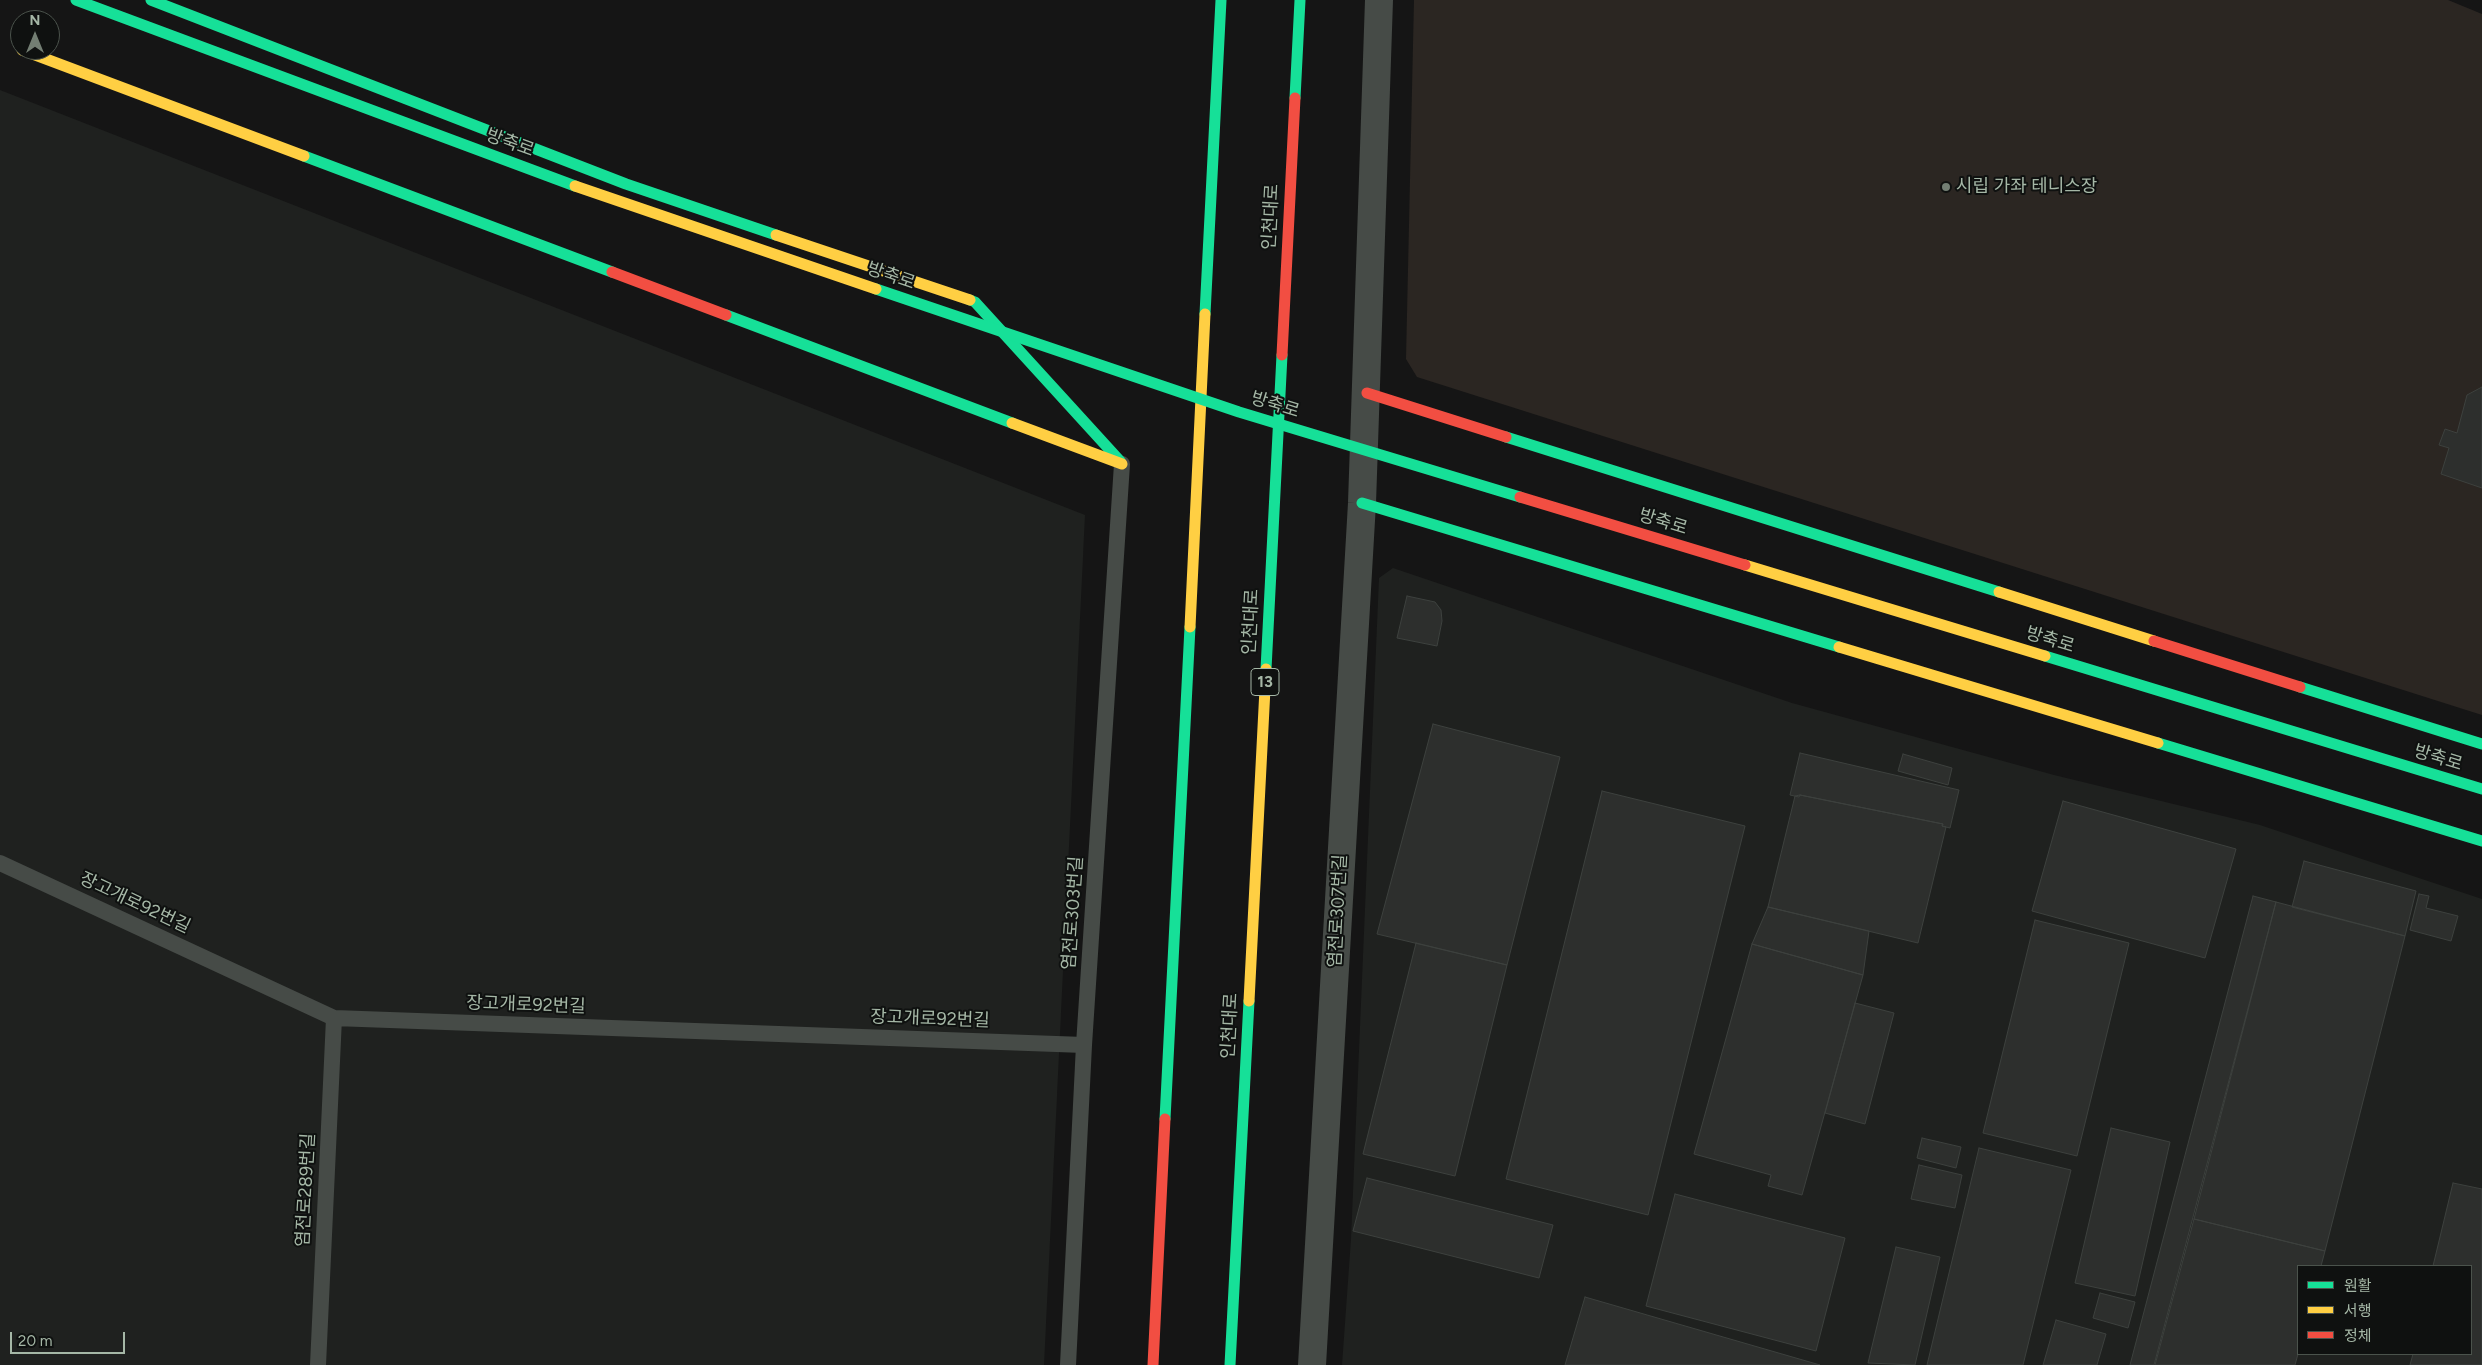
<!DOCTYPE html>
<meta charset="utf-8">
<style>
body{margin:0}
#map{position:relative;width:2482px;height:1365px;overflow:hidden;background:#151515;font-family:Figtree,"Noto Sans KR",sans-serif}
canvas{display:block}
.legend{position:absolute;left:2297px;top:1265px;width:175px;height:90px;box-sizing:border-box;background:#0f1110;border:1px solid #4b534c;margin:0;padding:6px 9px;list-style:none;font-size:15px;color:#a5b7a6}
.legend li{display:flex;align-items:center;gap:10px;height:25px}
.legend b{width:25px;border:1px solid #4b534c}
.north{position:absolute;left:10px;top:10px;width:50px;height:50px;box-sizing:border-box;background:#0f1110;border:1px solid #4b534c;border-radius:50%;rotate:0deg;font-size:14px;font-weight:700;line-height:20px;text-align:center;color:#a5b7a6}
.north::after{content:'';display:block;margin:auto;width:18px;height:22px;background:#737e73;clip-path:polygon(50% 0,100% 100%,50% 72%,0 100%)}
.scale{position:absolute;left:10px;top:1332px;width:115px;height:22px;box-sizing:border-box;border:2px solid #a5b7a6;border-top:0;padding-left:6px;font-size:15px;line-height:18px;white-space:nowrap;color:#a5b7a6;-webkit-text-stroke:4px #0f1110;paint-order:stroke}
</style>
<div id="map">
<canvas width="2482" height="1365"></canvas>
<ul class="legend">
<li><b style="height:6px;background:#16e098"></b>원활</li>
<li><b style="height:6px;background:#ffcf43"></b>서행</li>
<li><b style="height:6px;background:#f24e42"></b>정체</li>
</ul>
<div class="north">N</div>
<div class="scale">20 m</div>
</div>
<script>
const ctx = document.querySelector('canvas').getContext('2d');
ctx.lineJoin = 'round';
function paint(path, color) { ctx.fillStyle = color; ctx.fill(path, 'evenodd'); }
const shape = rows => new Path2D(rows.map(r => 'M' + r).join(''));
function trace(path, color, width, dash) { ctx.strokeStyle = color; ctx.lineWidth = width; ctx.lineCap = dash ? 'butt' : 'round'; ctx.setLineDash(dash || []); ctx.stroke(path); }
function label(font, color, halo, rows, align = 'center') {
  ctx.font = font + ' Figtree,"Noto Sans KR",sans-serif'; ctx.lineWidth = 4; ctx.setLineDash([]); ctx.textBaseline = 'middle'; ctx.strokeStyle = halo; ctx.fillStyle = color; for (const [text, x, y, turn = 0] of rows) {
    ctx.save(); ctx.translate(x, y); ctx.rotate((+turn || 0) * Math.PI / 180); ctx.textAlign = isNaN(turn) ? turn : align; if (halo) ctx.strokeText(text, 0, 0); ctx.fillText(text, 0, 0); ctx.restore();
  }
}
paint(shape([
 [0,90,1085,515,1044,1365,0,1365],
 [1393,568,1792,703,2054,775,2260,825,2482,899,2482,1365,1342,1365,1351,1239,1379,578],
 [2298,1266,2471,1266,2471,1354,2298,1354]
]), '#1f211f');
paint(shape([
 [1414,0,2448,0,2482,14,2482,715,1417,377,1406,359]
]), '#2b2622');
const building = shape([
 [2482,387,2482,488,2441,474,2449,448,2439,445,2445,429,2457,433,2467,395,2482,387],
 [1407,596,1435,602,1441,610,1442,621,1437,646,1397,638,1407,596],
 [1433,724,1560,757,1507,965,1377,934,1433,724],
 [1800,753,1959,790,1950,828,1942,826,1943,824,1800,795,1799,797,1790,795,1800,753],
 [1903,754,1952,768,1948,785,1898,771,1903,754],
 [1602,791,1745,826,1648,1215,1506,1179,1602,791],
 [1800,795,1943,824,1942,826,1946,827,1918,943,1768,907,1795,796,1800,795],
 [2063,801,2236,849,2205,958,2032,911,2063,801],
 [2304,861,2416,891,2405,936,2292,907,2304,861],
 [2419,894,2429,896,2426,908,2458,916,2451,941,2410,930,2419,894],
 [2253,896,2276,902,2154,1365,2130,1365,2253,896],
 [2276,902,2405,936,2325,1251,2194,1219,2276,902],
 [1768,907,1869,931,1863,975,1752,944,1768,907],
 [2035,920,2129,943,2077,1156,1983,1133,2035,920],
 [1416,943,1507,965,1455,1176,1363,1154,1416,943],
 [1752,944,1863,975,1802,1195,1768,1186,1771,1175,1694,1154,1752,944],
 [1855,1003,1894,1013,1865,1124,1825,1113,1855,1003],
 [2111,1128,2170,1142,2135,1296,2075,1283,2111,1128],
 [1922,1138,1961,1147,1956,1168,1917,1158,1922,1138],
 [1979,1148,2071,1170,2023,1365,1927,1365,1979,1148],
 [1919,1165,1962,1175,1955,1208,1911,1199,1919,1165],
 [1367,1178,1553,1225,1539,1278,1353,1231,1367,1178],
 [2453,1183,2482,1189,2482,1365,2410,1365,2413,1354,2471,1354,2471,1266,2433,1266,2453,1183],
 [1675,1194,1845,1238,1816,1351,1646,1306,1675,1194],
 [2194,1219,2325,1251,2321,1266,2298,1266,2298,1354,2295,1365,2155,1365,2194,1219],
 [1896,1247,1940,1257,1915,1365,1868,1363,1896,1247],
 [2100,1293,2135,1302,2128,1328,2093,1318,2100,1293],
 [1585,1297,1820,1365,1565,1365,1585,1297],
 [2056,1320,2106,1334,2097,1365,2043,1365,2056,1320]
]);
paint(building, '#2d2f2d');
trace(building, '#3d413e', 1);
trace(shape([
 [0,863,334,1018,1084,1045],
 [318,1365,334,1018],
 [1068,1365,1084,1045,1122,464]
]), '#464b47', 16);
trace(shape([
 [1312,1365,1362,503,1379,0]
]), '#464b47', 28);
trace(shape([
 [151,0,626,184,776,235],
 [1295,98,1300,0],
 [304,156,612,272],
 [970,300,975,302,1120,461],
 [1205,314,1221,0],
 [726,315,1012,423],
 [1506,437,1999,592],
 [1362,503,1839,647],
 [1266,669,1282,355],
 [2300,687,2482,744],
 [2158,743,2482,841],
 [1165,1119,1190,627],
 [1230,1365,1249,1001]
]), '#16e098', 11);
trace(shape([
 [22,50,304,156],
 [776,235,970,300],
 [1012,423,1122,464],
 [1999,592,2154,641],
 [1190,627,1205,314],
 [1839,647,2158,743],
 [1249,1001,1266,669]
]), '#ffcf43', 11);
trace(shape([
 [612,272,726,315],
 [1282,355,1295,98],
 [1367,393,1506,437],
 [2154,641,2300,687],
 [1153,1365,1165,1119]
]), '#f24e42', 11);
trace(shape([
 [76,0,575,186],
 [876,289,1239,412,1520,497],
 [2045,656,2482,789]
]), '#16e098', 11);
trace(shape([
 [575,186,876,289],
 [1745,565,2045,656]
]), '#ffcf43', 11);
trace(shape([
 [1520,497,1745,565]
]), '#f24e42', 11);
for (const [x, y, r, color] of [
 [1946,187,5,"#737e73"]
]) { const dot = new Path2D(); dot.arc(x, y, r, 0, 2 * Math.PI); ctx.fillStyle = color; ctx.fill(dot); trace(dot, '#0f1110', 2); }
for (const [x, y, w] of [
 [1265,682,28]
]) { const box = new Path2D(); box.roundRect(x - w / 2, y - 13.5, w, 27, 4); ctx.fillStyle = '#0f1110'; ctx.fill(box); trace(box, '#a5b7a6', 1); }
label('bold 16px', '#a5b7a6', null, [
 ["13",1265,682]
]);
label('18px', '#a5b7a6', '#0f1110', [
 ["방축로",510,143,20],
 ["인천대로",1271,217,-87],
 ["방축로",891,276,19],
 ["방축로",1275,405,17],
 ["방축로",1663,522,17],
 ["인천대로",1251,622,-87],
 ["방축로",2050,640,17],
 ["방축로",2438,758,17],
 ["장고개로92번길",135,903,25],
 ["염전로307번길",1338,911,-87],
 ["염전로303번길",1073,913,-86],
 ["장고개로92번길",526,1005,2],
 ["장고개로92번길",930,1019,2],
 ["인천대로",1230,1026,-87],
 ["염전로289번길",306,1190,-87]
]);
label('18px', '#a5b7a6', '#0f1110', [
 ["시립 가좌 테니스장",1956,187]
], 'left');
</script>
